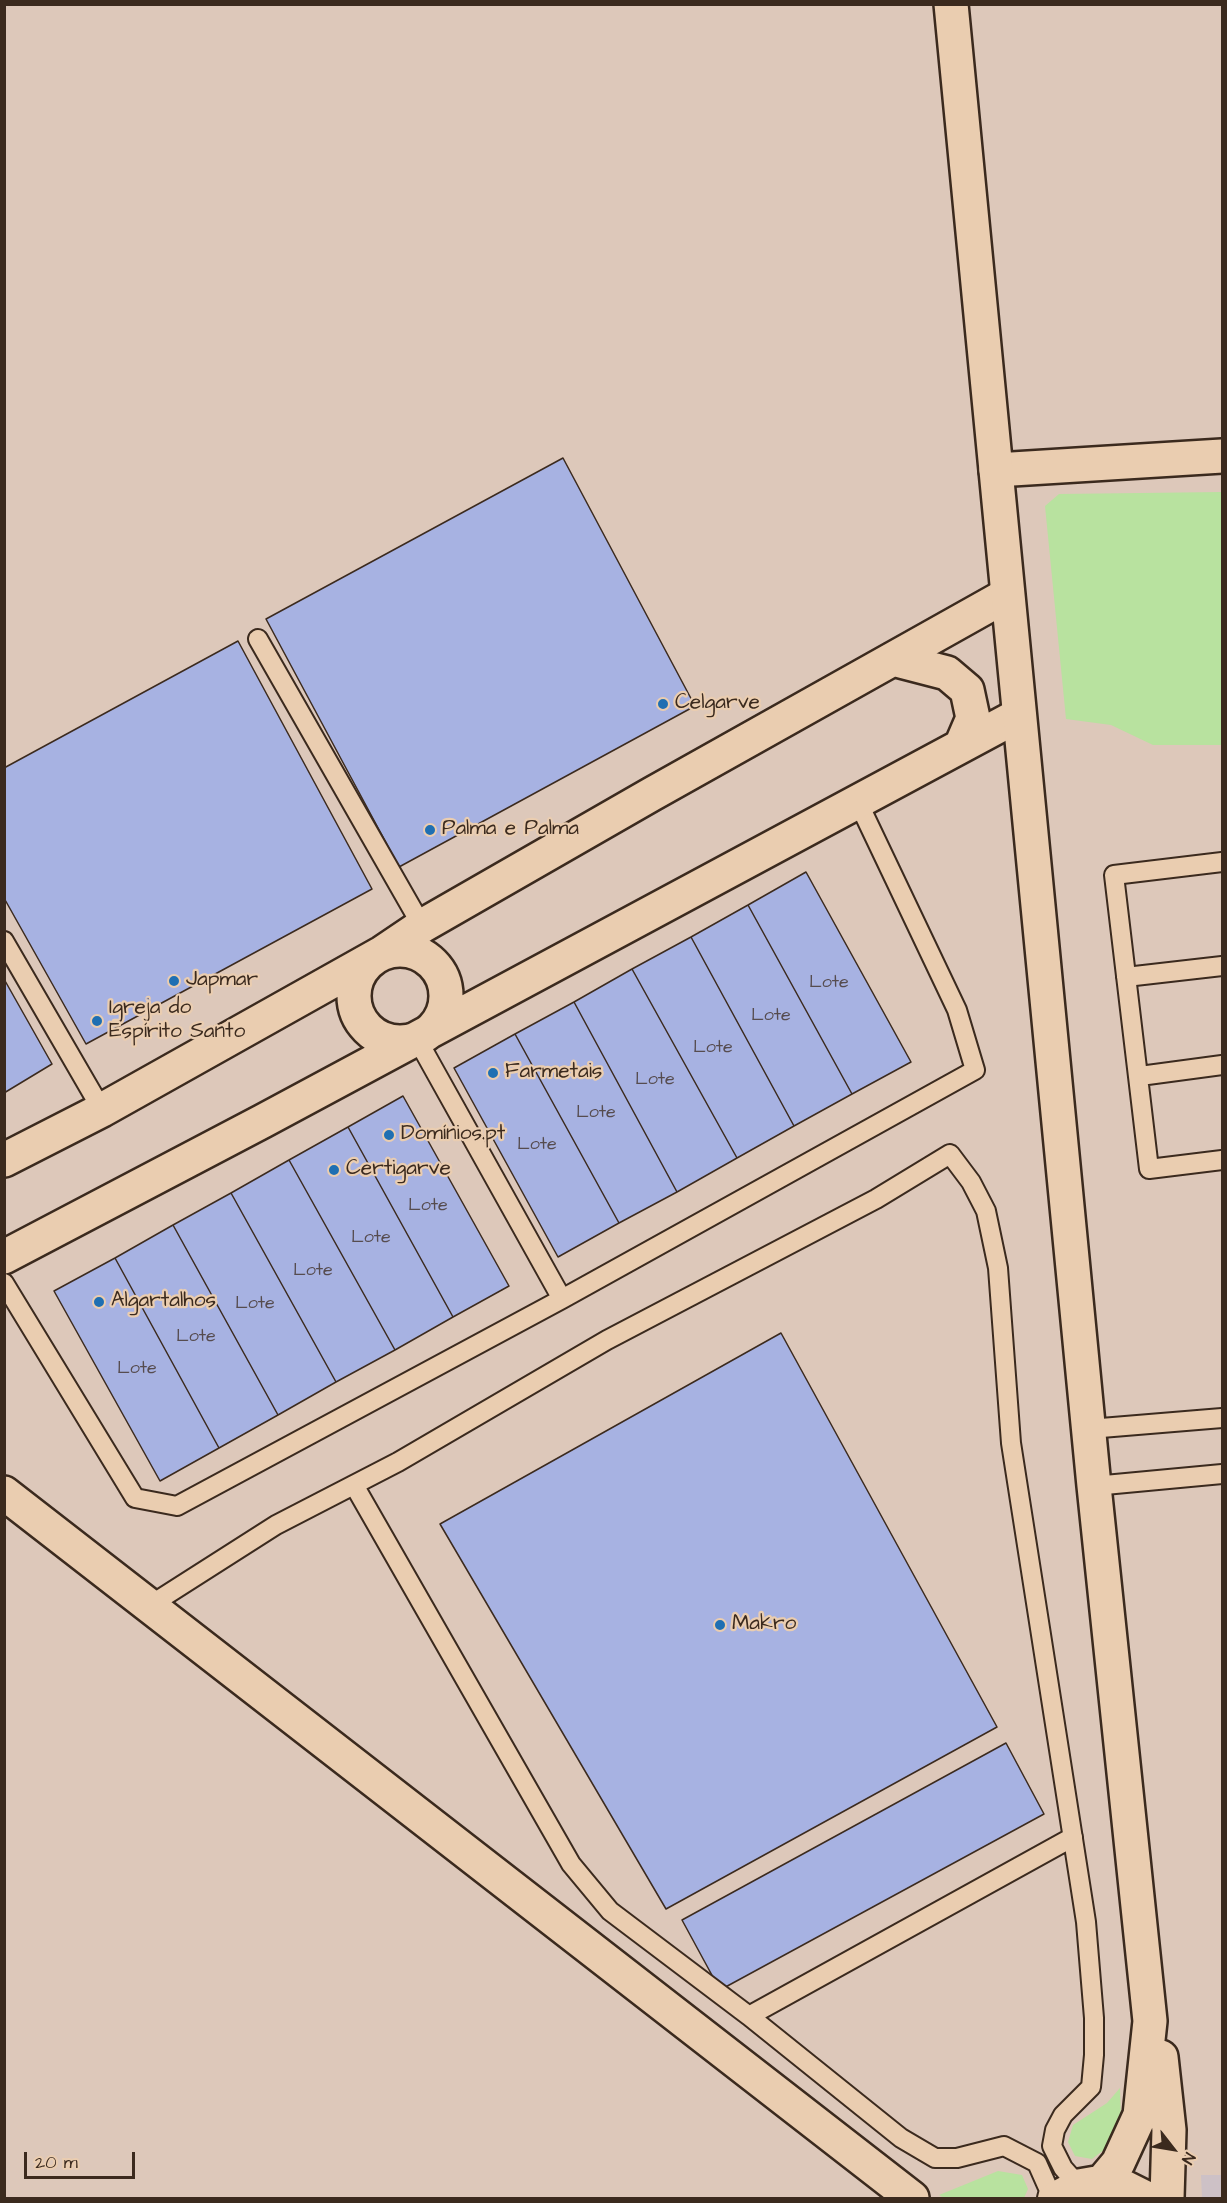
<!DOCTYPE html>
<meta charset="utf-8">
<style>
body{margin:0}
#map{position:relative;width:1227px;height:2203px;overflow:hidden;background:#ddc8ba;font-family:"Architects Daughter",sans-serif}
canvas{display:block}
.frame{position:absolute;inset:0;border:6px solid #3b2a1e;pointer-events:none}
.north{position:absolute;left:1143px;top:2119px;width:60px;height:60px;-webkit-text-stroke:4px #eacdb0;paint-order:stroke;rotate:121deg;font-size:16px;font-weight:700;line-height:24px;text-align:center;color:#3b2a1e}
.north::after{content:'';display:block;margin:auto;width:21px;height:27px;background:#3b2a1e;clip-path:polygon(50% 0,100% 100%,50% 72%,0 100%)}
.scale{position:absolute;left:24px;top:2152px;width:111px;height:27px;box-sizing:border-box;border:3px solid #3b2a1e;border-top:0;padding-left:8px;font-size:18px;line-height:21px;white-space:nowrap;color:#3b2a1e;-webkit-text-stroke:4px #eacdb0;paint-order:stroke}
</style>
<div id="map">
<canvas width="1227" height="2203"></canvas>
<div class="frame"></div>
<div class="north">N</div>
<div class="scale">20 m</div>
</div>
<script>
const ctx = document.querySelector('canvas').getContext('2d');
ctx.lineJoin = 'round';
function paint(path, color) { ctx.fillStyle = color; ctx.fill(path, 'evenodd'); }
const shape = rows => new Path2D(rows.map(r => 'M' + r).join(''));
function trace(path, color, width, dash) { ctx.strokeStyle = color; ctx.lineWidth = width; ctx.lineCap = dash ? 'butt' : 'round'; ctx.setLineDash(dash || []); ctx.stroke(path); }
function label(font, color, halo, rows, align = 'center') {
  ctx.font = font + ' "Architects Daughter",sans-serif'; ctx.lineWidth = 4.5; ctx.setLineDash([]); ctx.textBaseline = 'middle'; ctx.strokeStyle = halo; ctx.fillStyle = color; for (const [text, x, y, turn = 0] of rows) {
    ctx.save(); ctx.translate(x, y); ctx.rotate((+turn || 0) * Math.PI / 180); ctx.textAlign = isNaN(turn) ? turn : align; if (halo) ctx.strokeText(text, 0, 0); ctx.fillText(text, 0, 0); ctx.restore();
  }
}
paint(shape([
 [1201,2175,1222,2175,1222,2198,1202,2198]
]), '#cdc1c6');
paint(shape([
 [1222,492,1222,745,1153,745,1111,725,1066,719,1045,506,1059,494],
 [1120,2088,1121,2123,1113,2143,1092,2159,1075,2156,1068,2142,1073,2125,1107,2103],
 [998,2171,1022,2175,1028,2189,1024,2198,944,2198,939,2195]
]), '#b8e29f');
const building = shape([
 [563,458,695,706,399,867,266,619,563,458],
 [238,641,372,889,86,1044,4,898,4,768,238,641],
 [806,872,911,1062,852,1094,748,905,806,872],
 [748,905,852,1094,794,1126,691,937,748,905],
 [691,937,794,1126,737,1158,632,969,691,937],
 [632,969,737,1158,677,1192,574,1002,632,969],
 [4,979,52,1064,4,1093,4,979],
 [574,1002,677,1192,619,1223,515,1034,574,1002],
 [515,1034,619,1223,558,1257,454,1068,515,1034],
 [403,1096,509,1286,453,1317,348,1127,403,1096],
 [348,1127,453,1317,395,1350,289,1160,348,1127],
 [289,1160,395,1350,336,1382,231,1193,289,1160],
 [231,1193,336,1382,278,1415,173,1225,231,1193],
 [173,1225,278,1415,219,1448,115,1258,173,1225],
 [115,1258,219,1448,160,1481,54,1291,115,1258],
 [781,1333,997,1727,666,1909,440,1524,781,1333],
 [1006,1743,1044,1814,720,1990,682,1920,1006,1743]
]);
paint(building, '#a7b2e2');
trace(building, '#3b2a1e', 1.5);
const lane = shape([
 [258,639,422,926],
 [1222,862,1114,875,1149,1169,1222,1160],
 [4,941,102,1110],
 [1126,977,1222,966],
 [417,1039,562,1299],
 [1140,1076,1222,1065],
 [4,1283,135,1498,177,1506,562,1299,975,1070,957,1010,858,802],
 [1089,1429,1222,1418],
 [354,1485,571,1864,610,1911,749,2016],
 [1094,1486,1222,1474],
 [149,1606,276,1525,398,1462,607,1340,876,1199,950,1154,971,1182,986,1211,998,1268,1011,1443,1086,1922,1094,2018,1094,2055,1091,2087,1063,2115,1055,2130,1052,2146,1063,2168,1079,2186],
 [1047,2198,1049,2190,1037,2163,1004,2146,957,2158,935,2158,901,2138,749,2016,1073,1837]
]);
const street = shape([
 [996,470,1222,456],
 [893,659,947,673,967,690,973,718,961,746],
 '354 996a46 46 0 1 1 92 0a46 46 0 1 1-92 0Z',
 [4,1160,102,1110,382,953,422,926,652,794,1007,595],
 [4,1257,263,1121,1019,715],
 [4,1493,912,2198]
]);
const secondary = shape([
 [951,4,1094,1486,1150,2021,1140,2115,1118,2163,1102,2182],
 [1161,2057,1169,2130,1167,2198],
 [1057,2198,1079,2186,1102,2182,1120,2185,1146,2198]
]);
trace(lane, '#3b2a1e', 22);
trace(street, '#3b2a1e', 38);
trace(secondary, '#3b2a1e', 38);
trace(lane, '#eacdb0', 18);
trace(street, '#eacdb0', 33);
trace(secondary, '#eacdb0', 33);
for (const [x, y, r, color] of [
 [663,704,6,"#1f6fb2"],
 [430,830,6,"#1f6fb2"],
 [174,981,6,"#1f6fb2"],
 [97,1021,6,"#1f6fb2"],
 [493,1073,6,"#1f6fb2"],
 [389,1135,6,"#1f6fb2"],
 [334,1170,6,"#1f6fb2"],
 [99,1302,6,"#1f6fb2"],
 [720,1625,6,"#1f6fb2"]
]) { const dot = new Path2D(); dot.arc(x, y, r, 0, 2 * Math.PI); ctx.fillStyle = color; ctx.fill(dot); trace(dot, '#eacdb0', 2); }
label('18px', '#564c4f', null, [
 ["Lote",829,983],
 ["Lote",771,1016],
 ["Lote",713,1048],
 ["Lote",655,1080],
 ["Lote",596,1113],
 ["Lote",537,1145],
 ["Lote",428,1206],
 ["Lote",371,1238],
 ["Lote",313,1271],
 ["Lote",255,1304],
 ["Lote",196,1337],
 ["Lote",137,1369]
]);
label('21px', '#3b2a1e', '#eacdb0', [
 ["Celgarve",675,704],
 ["Palma e Palma",442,830],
 ["Japmar",186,981],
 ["Igreja do",109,1009],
 ["Espírito Santo",109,1033],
 ["Farmetais",505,1073],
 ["Domínios.pt",401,1135],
 ["Certigarve",346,1170],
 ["Algartalhos",111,1302],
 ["Makro",732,1625]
], 'left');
</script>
